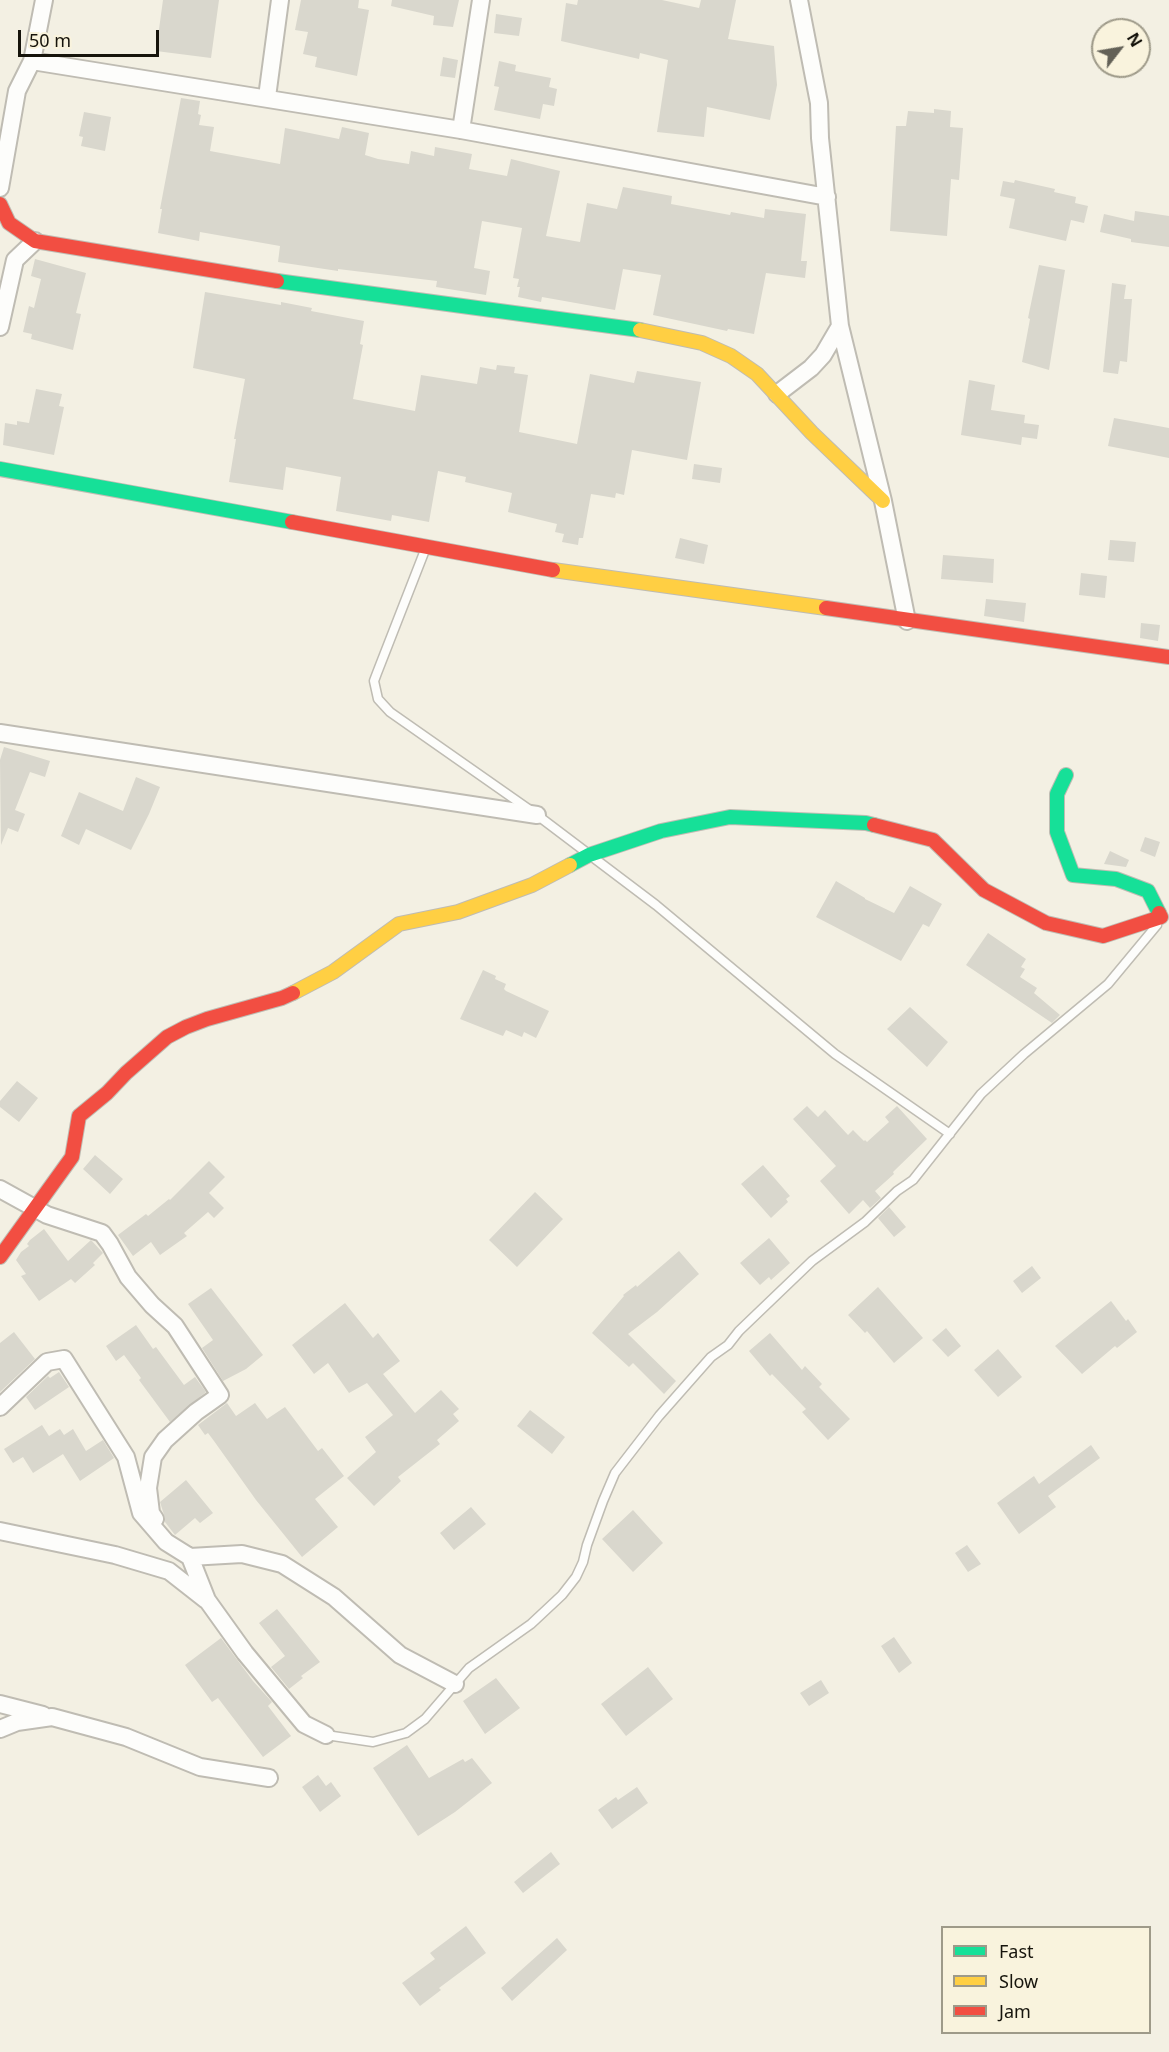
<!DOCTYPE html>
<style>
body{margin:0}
#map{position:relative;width:1169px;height:2052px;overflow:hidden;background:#f3f0e3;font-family:"Noto Sans",sans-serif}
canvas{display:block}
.legend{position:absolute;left:941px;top:1926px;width:210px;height:108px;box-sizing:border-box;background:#f9f3dd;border:2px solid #9e9a89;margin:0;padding:8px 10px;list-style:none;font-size:18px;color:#16140c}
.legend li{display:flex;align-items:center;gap:12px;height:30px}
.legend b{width:30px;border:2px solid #9e9a89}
.north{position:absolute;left:1091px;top:18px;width:60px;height:60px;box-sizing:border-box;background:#f9f3dd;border:2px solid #9e9a89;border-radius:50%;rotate:59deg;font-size:16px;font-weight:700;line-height:24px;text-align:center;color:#16140c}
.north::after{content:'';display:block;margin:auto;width:21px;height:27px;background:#636157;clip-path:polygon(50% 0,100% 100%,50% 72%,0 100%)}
.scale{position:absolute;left:18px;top:30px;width:141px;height:27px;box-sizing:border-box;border:3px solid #16140c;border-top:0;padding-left:8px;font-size:18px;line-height:21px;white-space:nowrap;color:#16140c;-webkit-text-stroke:4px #f9f3dd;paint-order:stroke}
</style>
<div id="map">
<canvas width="1169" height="2052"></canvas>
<ul class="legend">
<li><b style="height:8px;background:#16e098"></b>Fast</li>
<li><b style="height:8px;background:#ffcf43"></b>Slow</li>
<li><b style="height:8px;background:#f24e42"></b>Jam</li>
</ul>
<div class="north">N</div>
<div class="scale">50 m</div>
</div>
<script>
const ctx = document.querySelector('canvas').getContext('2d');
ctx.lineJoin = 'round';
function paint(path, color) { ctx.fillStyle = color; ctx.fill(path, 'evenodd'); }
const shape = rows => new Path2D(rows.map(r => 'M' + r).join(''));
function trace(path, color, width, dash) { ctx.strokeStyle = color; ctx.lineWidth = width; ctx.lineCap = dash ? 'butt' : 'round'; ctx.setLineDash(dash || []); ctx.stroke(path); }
paint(shape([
 [163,0,219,0,211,58,156,51],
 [301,0,359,0,358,8,369,10,357,76,315,67,317,57,303,54,308,32,295,30],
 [392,0,459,0,453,27,433,25,434,16,391,6],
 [578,0,662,0,699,8,701,0,736,0,728,39,774,46,777,85,770,120,707,107,704,137,657,132,668,60,640,53,639,59,561,41,566,3,577,5],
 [496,14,522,18,519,36,494,33],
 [443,57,458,60,455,78,440,76],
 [499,61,516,65,515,71,551,78,549,87,557,89,554,106,543,104,540,119,494,110,499,87,494,86],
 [181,98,200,101,198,114,201,115,199,125,214,127,210,151,280,164,285,128,339,139,342,127,369,133,365,155,378,159,409,164,411,151,434,156,435,147,472,154,469,169,507,176,511,159,560,171,546,236,580,242,587,203,617,209,623,187,672,196,671,204,730,215,731,212,764,218,765,209,806,214,801,261,807,261,805,278,766,273,754,334,728,329,727,331,653,315,661,275,623,269,615,310,542,297,541,302,518,297,520,287,517,287,519,279,513,278,522,228,482,221,474,268,490,271,486,295,436,287,437,281,338,269,338,271,278,262,280,246,200,232,199,241,158,233,162,209,160,209],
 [934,109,951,111,950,127,963,128,959,180,951,179,947,236,890,231,896,126,906,126,908,111,934,113],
 [84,112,111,117,105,151,81,146,83,137,79,136],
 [1015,180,1055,189,1054,192,1076,197,1075,203,1088,206,1084,223,1071,220,1066,241,1009,228,1015,199,1000,196,1003,181,1014,183],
 [1135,211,1169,216,1169,247,1131,242,1131,239,1100,232,1104,214,1134,221],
 [35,259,86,273,76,313,81,314,73,350,31,339,32,334,23,332,29,306,34,308,41,279,31,276],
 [1039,265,1065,270,1049,370,1022,362,1030,319,1028,318],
 [1112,283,1126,285,1124,299,1132,299,1127,362,1120,361,1118,374,1103,372],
 [205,292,281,305,281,302,312,308,311,311,364,321,360,344,363,345,353,399,415,411,421,375,477,384,480,367,496,370,497,365,515,367,514,373,528,375,519,432,577,444,590,374,634,383,637,371,701,382,687,460,632,450,624,495,616,493,615,498,591,494,583,538,579,538,578,545,562,542,564,534,555,532,557,524,508,512,512,493,465,482,466,477,438,471,429,522,392,515,391,521,336,511,341,477,286,467,283,490,229,482,236,439,234,439,245,379,193,368],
 [969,380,995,385,991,410,1025,415,1024,423,1039,425,1037,439,1022,437,1021,445,961,435],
 [36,389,62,394,59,406,64,407,54,455,3,445,5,423,17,425,17,421,29,423],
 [1114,418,1169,428,1169,458,1108,446],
 [694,464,722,468,720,483,692,479],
 [680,538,708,545,704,564,675,558],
 [1110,540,1136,542,1134,562,1108,560],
 [943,555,994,559,993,583,941,579],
 [1081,573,1107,576,1105,598,1079,595],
 [986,599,1026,603,1024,622,984,616],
 [1141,623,1160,625,1158,641,1140,638],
 [4,747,50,761,45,777,30,772,15,810,25,814,18,832,8,828,1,845,0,760],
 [136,777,160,787,149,814,131,850,86,829,79,845,61,836,79,792,123,811],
 [1145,837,1160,842,1155,857,1140,851],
 [1110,851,1129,860,1126,867,1104,864],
 [836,881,865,898,865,899,894,913,910,886,942,904,929,927,923,924,901,961,816,917],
 [988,933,1026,959,1021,967,1025,969,1020,977,1037,988,1034,993,1060,1015,1052,1023,966,965],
 [483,970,496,976,495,979,506,984,504,989,506,991,549,1011,536,1038,524,1032,522,1037,506,1030,503,1036,460,1019],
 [910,1007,948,1042,927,1067,887,1029],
 [17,1081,38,1098,19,1122,0,1107,0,1101],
 [807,1106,818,1117,825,1110,848,1135,853,1130,864,1141,865,1140,867,1142,889,1122,885,1117,897,1106,927,1139,893,1172,894,1174,875,1191,881,1198,870,1208,863,1200,849,1214,820,1181,836,1166,793,1119],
 [95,1155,123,1179,110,1194,83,1169],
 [209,1161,225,1177,209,1193,224,1208,214,1218,208,1212,184,1233,187,1236,160,1255,151,1242,133,1256,118,1235,146,1214,148,1216,169,1199,170,1200],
 [763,1165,790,1196,786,1199,788,1202,771,1218,741,1184],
 [535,1192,563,1219,517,1267,489,1240],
 [889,1207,906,1227,894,1237,878,1218],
 [44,1229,68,1261,91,1240,103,1253,93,1263,95,1265,75,1283,71,1279,39,1301,21,1276,26,1274,16,1260,21,1252,29,1246,27,1244,30,1240],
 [769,1238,790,1263,771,1280,769,1277,760,1285,740,1263],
 [679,1251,699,1274,657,1312,628,1334,676,1381,664,1394,633,1363,629,1367,592,1333,624,1296,623,1295,636,1285,637,1287],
 [1032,1266,1041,1278,1022,1293,1013,1281],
 [878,1287,923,1338,894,1363,867,1331,865,1333,848,1315],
 [211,1288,263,1355,246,1369,223,1381,202,1348,213,1340,188,1304],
 [1111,1301,1126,1321,1128,1319,1137,1332,1117,1348,1115,1346,1082,1374,1055,1346],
 [345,1303,373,1338,378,1333,400,1361,383,1374,415,1413,441,1390,459,1409,453,1414,459,1421,437,1440,440,1444,398,1477,401,1481,374,1506,347,1478,376,1452,365,1437,393,1415,367,1383,349,1393,328,1363,314,1374,292,1345],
 [136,1325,153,1349,156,1347,184,1385,195,1377,206,1392,170,1422,139,1380,141,1378,124,1355,116,1361,106,1346],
 [946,1328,961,1346,948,1357,932,1340],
 [14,1332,35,1359,0,1392,0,1343],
 [770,1333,802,1370,805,1366,822,1384,819,1387,850,1419,828,1440,802,1412,806,1409,772,1374,770,1376,749,1351],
 [998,1349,1022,1377,998,1397,974,1370],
 [59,1372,69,1387,35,1410,26,1397,48,1376,50,1378],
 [227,1403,236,1416,255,1403,267,1419,285,1407,318,1451,322,1448,344,1476,315,1499,338,1527,302,1557,256,1500,214,1441,208,1433,205,1435,198,1425],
 [530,1410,565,1437,552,1454,517,1426],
 [42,1425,49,1436,60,1429,64,1435,73,1429,86,1451,103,1440,114,1458,80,1481,63,1454,33,1473,23,1457,13,1463,4,1449],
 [1091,1445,1100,1458,1048,1496,1056,1507,1019,1534,997,1503,1034,1476,1039,1484],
 [186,1480,213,1513,200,1523,195,1518,175,1535,165,1522,165,1518,160,1502],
 [471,1507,486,1524,454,1550,440,1533],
 [633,1510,663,1543,633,1572,602,1539],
 [967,1545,981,1564,968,1572,955,1553],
 [277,1609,320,1662,301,1676,303,1678,289,1689,271,1667,285,1656,259,1623],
 [894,1637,912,1663,899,1673,881,1646],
 [221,1638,253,1681,272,1702,268,1706,291,1736,263,1757,218,1698,212,1702,185,1665],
 [648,1667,673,1699,626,1736,601,1704],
 [496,1678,520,1708,485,1734,463,1701],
 [821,1680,829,1693,809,1706,800,1693],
 [407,1745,429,1778,463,1759,465,1762,472,1758,492,1783,455,1812,418,1836,373,1768],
 [318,1775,326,1786,331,1782,341,1796,320,1812,302,1787],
 [637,1787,648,1803,612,1829,598,1810,616,1797,618,1800],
 [551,1852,560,1864,523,1893,514,1882],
 [466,1926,486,1953,439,1988,441,1990,420,2006,402,1983,435,1959,430,1953],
 [557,1938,567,1950,512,2001,501,1988]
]), '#d9d7cd');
const lane = shape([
 [425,550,377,673,374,681,378,699,390,712,537,815,656,905,835,1054,950,1134],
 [326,1735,373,1742,406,1733,425,1719,469,1668,531,1624,562,1595,576,1577,583,1562,587,1545,603,1501,615,1473,659,1416,711,1357,728,1345,739,1331,812,1261,865,1222,897,1191,913,1180,981,1094,1024,1054,1108,984,1157,925]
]);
const street = shape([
 [799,0,819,103,820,138,840,326,883,501,907,621],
 [32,61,461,130,827,197],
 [267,97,280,0],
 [461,130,481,0],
 [0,188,17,91,32,61,44,0],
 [0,327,15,260,35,241],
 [777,394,811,368,823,355,840,326],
 [0,733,537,815],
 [0,1189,47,1215,102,1233,110,1244,128,1277,152,1305,175,1326,220,1395,196,1412,165,1440,153,1457,148,1488,151,1513,155,1519],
 [0,1407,47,1362,64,1359,126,1457,141,1513,166,1542,190,1557,242,1554,282,1564,334,1597,400,1655,455,1684],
 [0,1531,115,1555,169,1571,206,1600],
 [190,1557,207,1600,245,1653,304,1724,326,1735],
 [0,1704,43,1715],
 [0,1729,17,1722,52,1717,126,1737,200,1767,269,1778]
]);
const fast = shape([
 [277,281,640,330],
 [0,469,292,522],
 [1066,775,1057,794,1057,832,1073,875,1116,879,1148,891,1159,913],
 [570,865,589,855,661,831,730,817,866,823,874,825]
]);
const slow = shape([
 [640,330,702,343,731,356,757,374,812,433,883,501],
 [553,570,826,608],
 [293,993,333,972,399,924,458,912,532,885,570,865]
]);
const jam = shape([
 [0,204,9,223,35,241,277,281],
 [292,522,553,570],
 [826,608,1169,657],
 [874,825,933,840,984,890,1046,923,1103,936,1161,917,1159,913],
 [0,1257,72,1157,79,1116,107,1093,126,1073,167,1037,186,1027,207,1019,282,998,293,993]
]);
trace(lane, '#bfbcb3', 11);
trace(street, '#bfbcb3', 20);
trace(fast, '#bfbcb3', 16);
trace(slow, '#bfbcb3', 16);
trace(jam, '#bfbcb3', 16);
trace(lane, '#fdfdfb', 8);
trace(street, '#fdfdfb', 16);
trace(fast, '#16e098', 14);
trace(slow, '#ffcf43', 14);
trace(jam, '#f24e42', 14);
</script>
